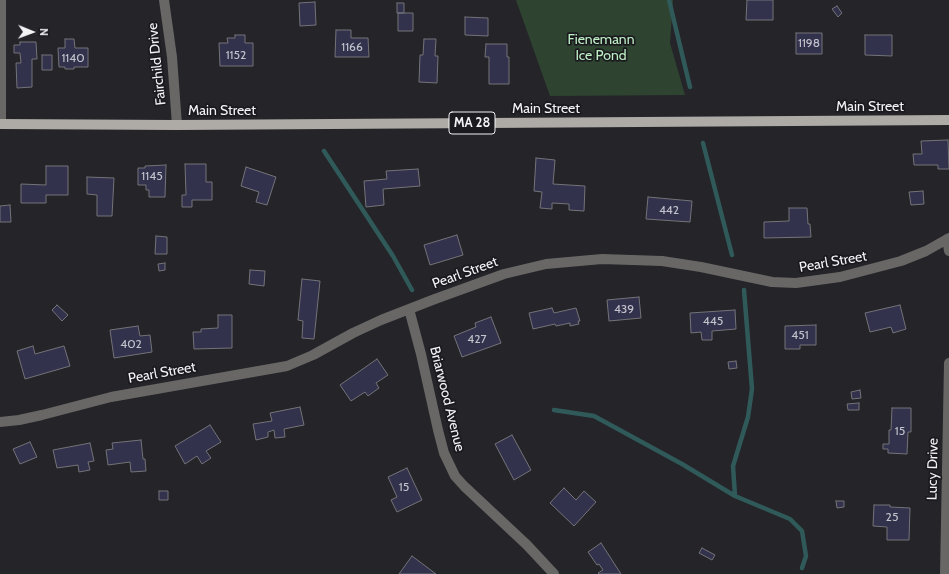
<!DOCTYPE html>
<style>
body{margin:0}
#map{position:relative;width:949px;height:574px;overflow:hidden;background:#242429;font-family:Cabin,sans-serif}
canvas{display:block}
.north{position:absolute;left:12px;top:12px;width:40px;height:40px;-webkit-text-stroke:3px #1a1a1f;paint-order:stroke;rotate:91deg;font-size:11px;font-weight:700;line-height:16px;text-align:center;color:#f3f3f6}
.north::after{content:'';display:block;margin:auto;width:14px;height:18px;background:#f3f3f6;clip-path:polygon(50% 0,100% 100%,50% 72%,0 100%)}
</style>
<div id="map">
<canvas width="949" height="574"></canvas>
<div class="north">N</div>
</div>
<script>
const ctx = document.querySelector('canvas').getContext('2d');
ctx.lineJoin = 'round';
function paint(path, color) { ctx.fillStyle = color; ctx.fill(path, 'evenodd'); }
const shape = rows => new Path2D(rows.map(r => 'M' + r).join(''));
function trace(path, color, width, dash) { ctx.strokeStyle = color; ctx.lineWidth = width; ctx.lineCap = dash ? 'butt' : 'round'; ctx.setLineDash(dash || []); ctx.stroke(path); }
function label(font, color, halo, rows, align = 'center') {
  ctx.font = font + ' Cabin,sans-serif'; ctx.lineWidth = 3.5; ctx.setLineDash([]); ctx.textBaseline = 'middle'; ctx.strokeStyle = halo; ctx.fillStyle = color; for (const [text, x, y, turn = 0] of rows) {
    ctx.save(); ctx.translate(x, y); ctx.rotate((+turn || 0) * Math.PI / 180); ctx.textAlign = isNaN(turn) ? turn : align; if (halo) ctx.strokeText(text, 0, 0); ctx.fillText(text, 0, 0); ctx.restore();
  }
}
paint(shape([
 [516,0,673,0,670,43,685,95,550,96]
]), '#2e4431');
trace(shape([
 [669,0,690,87],
 [703,143,732,255],
 [324,151,393,256,412,290],
 [554,410,594,416,682,464,735,496,790,519,802,531,806,556,802,568],
 [735,496,733,466,748,417,752,389,744,290]
]), '#305a5a', 4.5);
const building = shape([
 [747,0,773,0,773,20,746,20,747,0],
 [315,2,316,25,300,26,299,3,315,2],
 [397,3,404,3,404,13,397,13,397,3],
 [837,6,842,13,838,17,832,9,837,6],
 [398,13,413,13,413,31,398,31,398,13],
 [465,17,488,18,488,36,465,35,465,17],
 [336,30,351,30,351,38,368,38,369,57,335,57,336,30],
 [796,33,822,33,822,54,796,54,796,33],
 [235,35,245,35,245,43,253,43,253,66,220,66,219,43,228,43,227,38,235,38,235,35],
 [865,35,892,35,892,56,865,55,865,35],
 [65,39,74,39,75,48,88,48,88,67,74,67,74,69,65,69,65,67,59,67,58,48,65,48,65,39],
 [424,39,436,39,435,56,438,56,437,83,419,82,420,55,423,55,424,39],
 [20,42,36,42,37,59,32,59,32,87,17,88,16,63,21,63,20,53,14,53,14,45,20,45,20,42],
 [486,44,507,44,507,57,509,57,509,84,489,84,489,57,485,57,486,44],
 [42,55,52,55,52,70,42,70,42,55],
 [948,140,949,169,938,169,938,165,914,165,913,154,922,154,921,141,948,140],
 [536,158,555,160,553,184,585,186,584,211,569,210,569,204,552,203,552,209,540,208,542,192,534,191,536,158],
 [185,164,206,164,206,182,212,182,212,200,192,200,192,207,182,207,182,195,186,195,185,164],
 [166,165,165,197,149,197,149,190,146,190,146,185,138,185,138,168,145,168,145,166,166,165],
 [46,166,68,166,68,195,46,195,46,203,21,203,21,184,46,185,46,166],
 [246,167,276,177,267,205,256,202,259,192,241,186,246,167],
 [418,169,420,186,383,189,384,205,366,207,364,181,387,179,386,171,418,169],
 [87,177,114,178,112,216,97,216,97,195,87,194,87,177],
 [923,191,924,204,911,205,909,192,923,191],
 [648,197,692,201,690,222,646,219,648,197],
 [10,205,11,222,0,222,0,206,10,205],
 [789,208,807,208,808,224,810,224,811,237,764,238,764,222,789,221,789,208],
 [457,235,463,255,430,265,424,245,457,235],
 [156,236,167,237,167,254,155,254,156,236],
 [165,263,165,270,159,271,158,264,165,263],
 [250,270,265,271,264,286,249,284,250,270],
 [302,279,320,281,314,339,302,338,303,321,298,320,302,279],
 [639,297,641,318,609,321,607,300,639,297],
 [57,305,68,315,62,321,52,310,57,305],
 [900,305,906,329,893,333,891,327,870,332,865,313,900,305],
 [552,308,554,313,576,308,580,321,578,321,579,324,570,326,570,323,556,326,555,324,533,329,529,313,552,308],
 [735,310,736,329,712,331,712,340,702,340,701,332,691,333,690,313,735,310],
 [218,315,232,315,232,348,194,349,193,332,201,332,201,329,218,328,218,315],
 [491,317,501,343,462,357,454,336,476,327,475,323,491,317],
 [816,325,816,345,800,345,800,349,785,349,785,326,816,325],
 [138,326,140,336,150,335,152,352,114,358,110,330,138,326],
 [33,346,35,354,64,346,70,366,25,379,17,351,33,346],
 [377,359,388,375,376,383,379,388,368,396,365,392,351,401,340,385,377,359],
 [736,361,737,368,729,369,728,362,736,361],
 [860,390,861,398,852,399,851,392,860,390],
 [859,403,859,410,848,410,847,404,859,403],
 [300,407,304,425,284,429,285,437,275,438,274,430,268,432,268,437,256,440,253,424,272,421,270,413,300,407],
 [892,408,911,408,911,432,908,432,907,454,888,453,888,449,883,449,883,444,889,444,889,430,891,430,892,408],
 [210,425,221,442,206,451,211,458,202,464,197,456,185,464,175,446,210,425],
 [512,435,531,470,514,480,495,444,512,435],
 [141,440,143,459,145,459,146,471,131,472,130,462,108,465,106,450,113,449,112,443,141,440],
 [30,442,37,457,20,464,13,449,30,442],
 [90,443,94,461,88,462,90,470,79,472,78,465,57,468,53,450,90,443],
 [407,468,422,500,397,512,391,500,397,497,388,477,407,468],
 [564,488,576,500,584,491,596,502,574,526,550,503,564,488],
 [159,491,168,491,168,500,159,500,159,491],
 [836,501,844,501,844,507,837,508,836,501],
 [874,505,890,505,890,507,910,508,909,540,887,540,887,527,873,526,874,505],
 [601,543,621,574,599,574,598,573,603,570,599,564,597,565,588,552,601,543],
 [702,548,715,555,712,560,699,553,702,548],
 [412,556,436,574,399,574,412,556]
]);
paint(building, '#33324d');
trace(building, '#737378', 1);
trace(shape([
 [164,0,172,57,177,125],
 [1,124,1,0],
 [947,239,949,251],
 [409,309,421,354,438,430,444,453,455,476,464,486,527,545,554,574],
 [0,422,19,420,42,415,111,397,287,366,313,355,353,333,381,320,435,299,504,274,546,264,602,259,662,261,701,267,772,282,796,283,840,277,901,261,926,251,949,238],
 [945,574,949,363]
]), '#696765', 10);
trace(shape([
 [0,124,177,125,949,120]
]), '#aeaba6', 10);
label('12px', '#c3c3cc', null, [
 ["1198",809,43],
 ["1166",352,47],
 ["1152",236,55],
 ["1140",73,58],
 ["1145",152,176],
 ["442",669,210],
 ["439",624,309],
 ["445",713,321],
 ["451",800,335],
 ["427",477,339],
 ["402",131,344],
 ["15",900,431],
 ["15",404,487],
 ["25",892,517]
]);
for (const [x, y, w] of [
 [472,123,46]
]) { const box = new Path2D(); box.roundRect(x - w / 2, y - 11, w, 22, 3); ctx.fillStyle = '#1a1a1f'; ctx.fill(box); trace(box, '#f3f3f6', 1); }
label('bold 13px', '#f3f3f6', null, [
 ["MA 28",472,123]
]);
label('14px', '#beefc5', '#1a1a1f', [
 ["Fienemann",601,40],
 ["Ice Pond",601,56]
]);
label('14px', '#f3f3f6', '#1a1a1f', [
 ["Fairchild Drive",157,64,-96],
 ["Main Street",870,107],
 ["Main Street",546,109],
 ["Main Street",222,111],
 ["Pearl Street",833,262,-10],
 ["Pearl Street",465,273,-20],
 ["Pearl Street",162,373,-10],
 ["Briarwood Avenue",447,399,76],
 ["Lucy Drive",933,469,-89]
]);
</script>
